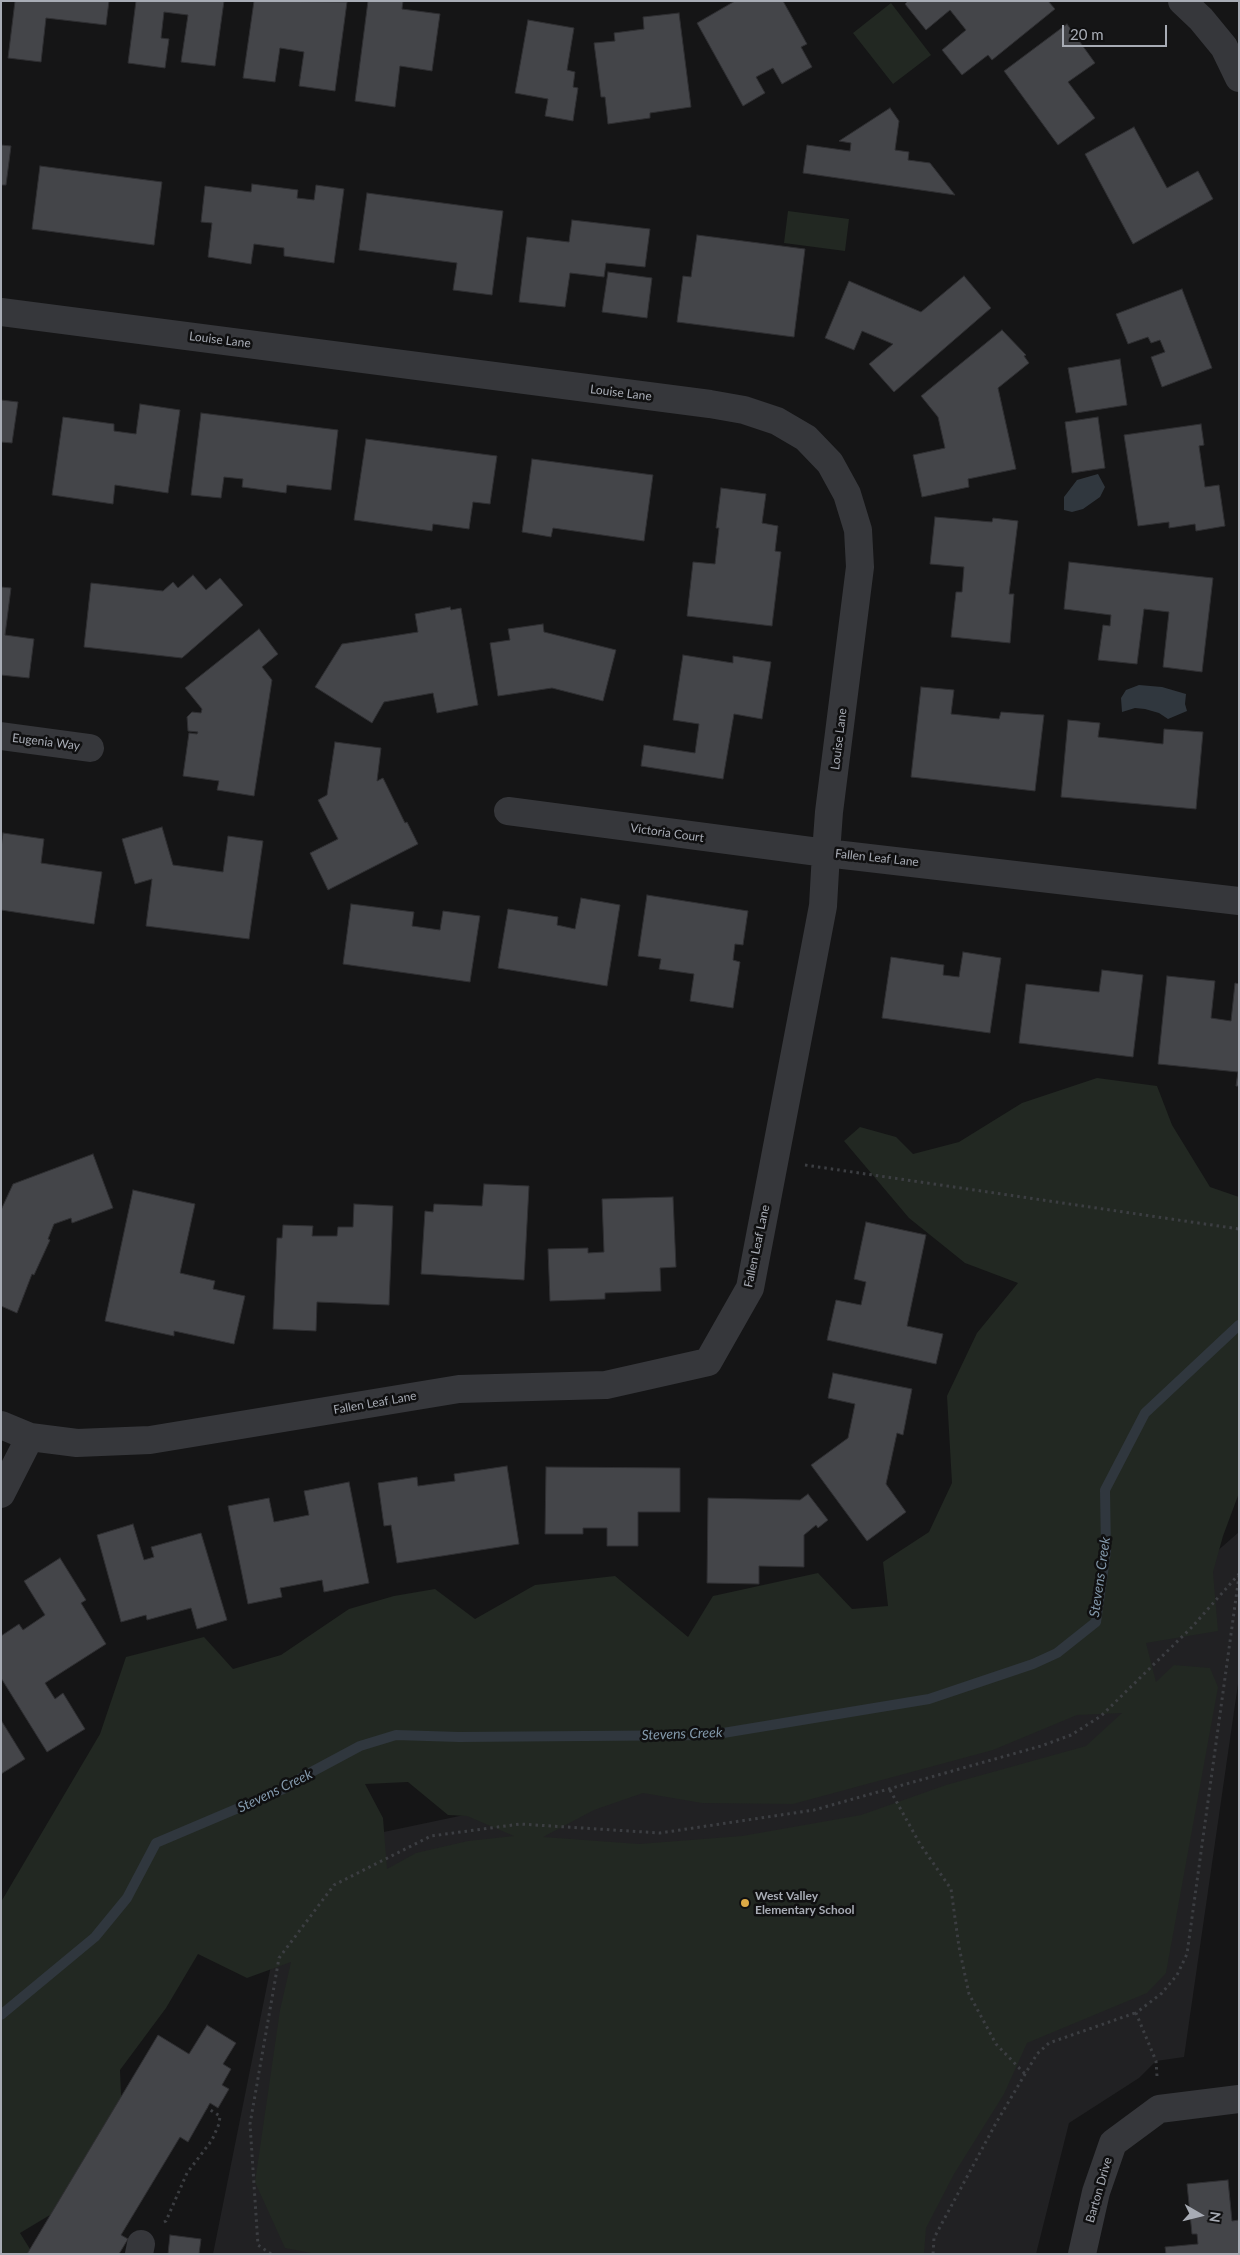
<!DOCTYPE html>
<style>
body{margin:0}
#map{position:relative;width:1240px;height:2255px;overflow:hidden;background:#151516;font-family:Lato,sans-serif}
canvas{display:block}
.frame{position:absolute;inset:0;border:2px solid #a8acb5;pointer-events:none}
.north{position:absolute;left:1175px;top:2190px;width:50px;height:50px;-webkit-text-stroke:4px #101011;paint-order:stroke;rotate:98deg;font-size:14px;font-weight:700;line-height:20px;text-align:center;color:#a8acb5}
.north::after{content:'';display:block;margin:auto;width:18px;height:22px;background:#a8acb5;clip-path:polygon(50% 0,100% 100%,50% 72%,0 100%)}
.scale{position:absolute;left:1062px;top:25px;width:105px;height:22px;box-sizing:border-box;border:2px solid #a8acb5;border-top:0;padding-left:6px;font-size:15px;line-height:18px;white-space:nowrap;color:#a8acb5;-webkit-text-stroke:4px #101011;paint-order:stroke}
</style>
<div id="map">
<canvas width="1240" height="2255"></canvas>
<div class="frame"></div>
<div class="north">N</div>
<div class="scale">20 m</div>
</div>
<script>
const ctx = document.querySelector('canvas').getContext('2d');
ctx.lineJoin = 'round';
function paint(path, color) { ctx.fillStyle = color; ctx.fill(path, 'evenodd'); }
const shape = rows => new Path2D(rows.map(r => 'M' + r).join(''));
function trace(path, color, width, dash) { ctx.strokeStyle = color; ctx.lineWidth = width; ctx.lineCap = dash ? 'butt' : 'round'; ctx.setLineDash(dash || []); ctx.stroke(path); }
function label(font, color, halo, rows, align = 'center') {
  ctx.font = font + ' Lato,sans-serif'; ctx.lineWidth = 5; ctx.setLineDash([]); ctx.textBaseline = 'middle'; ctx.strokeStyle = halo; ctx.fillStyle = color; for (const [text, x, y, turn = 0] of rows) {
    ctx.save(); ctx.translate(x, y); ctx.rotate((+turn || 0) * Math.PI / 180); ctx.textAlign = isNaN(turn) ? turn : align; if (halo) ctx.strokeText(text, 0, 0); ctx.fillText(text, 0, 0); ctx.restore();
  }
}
paint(shape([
 [1239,1532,1239,1677,1184,2057,1156,2061,1139,2078,1069,2123,1036,2254,213,2254,294,1851,1059,1689]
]), '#212123');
paint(shape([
 [891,3,931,55,893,84,853,33],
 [788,211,849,219,845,251,784,243],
 [1097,1078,1157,1086,1172,1125,1210,1187,1239,1197,1239,1493,1223,1536,1213,1572,1218,1631,1146,1643,1156,1682,1174,1665,1210,1668,1218,1687,1166,1973,1147,1993,1027,2043,1004,2094,954,2174,926,2228,924,2254,316,2254,285,2248,255,2182,280,2010,291,1962,247,1978,198,1954,166,2008,120,2070,122,2118,80,2197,20,2233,33,2254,1,2254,1,1902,100,1734,126,1657,204,1637,233,1669,281,1655,349,1609,394,1596,435,1589,475,1619,535,1585,615,1576,688,1637,713,1596,818,1573,852,1609,888,1606,883,1562,929,1532,952,1483,947,1396,977,1333,1018,1283,965,1263,909,1218,844,1141,860,1127,896,1137,913,1154,959,1142,1022,1103],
 [1122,1713,1086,1746,946,1785,861,1815,742,1836,639,1844,543,1837,594,1810,643,1793,702,1803,793,1804,993,1750,1077,1715],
 [408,1782,448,1815,467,1816,514,1836,468,1841,416,1853,387,1869,383,1818,365,1784]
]), '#222822');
paint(shape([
 [1098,474,1105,487,1100,497,1083,509,1072,512,1064,510,1064,497,1077,480],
 [1139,685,1162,687,1186,694,1185,704,1187,711,1168,719,1159,713,1145,709,1135,708,1122,712,1121,698,1126,690]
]), '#30373e');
trace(shape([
 [1,2015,95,1937,127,1898,156,1843,288,1787,304,1776,360,1746,396,1735,459,1737,711,1735,929,1699,1033,1664,1057,1653,1096,1622,1106,1551,1105,1490,1145,1413,1239,1325]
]), '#30373e', 10);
const building = shape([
 [15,1,109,1,106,25,46,18,41,62,8,58,15,1],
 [136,1,224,1,215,66,181,62,188,15,164,12,161,38,169,39,165,68,128,63,136,1],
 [254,1,347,2,335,91,299,86,304,52,280,48,275,82,243,78,254,1],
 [368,1,403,1,402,9,440,14,432,71,400,66,395,107,355,101,368,1],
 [735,1,783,1,807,44,801,47,812,67,782,84,773,68,756,77,765,93,743,106,697,23,735,1],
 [908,1,1048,1,1055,9,992,60,988,55,962,75,942,50,966,30,950,10,926,30,905,4,908,1],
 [679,13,691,107,650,113,650,118,608,124,605,97,601,97,594,43,615,41,614,33,644,29,643,17,679,13],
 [528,20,574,28,567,70,575,72,573,87,578,88,573,121,545,116,548,99,515,93,528,20],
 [1067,24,1095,63,1068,82,1095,118,1058,145,1004,71,1067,24],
 [890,108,899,121,895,150,909,152,908,160,930,163,955,195,803,173,807,145,850,151,851,143,839,141,890,108],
 [1134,127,1167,188,1198,171,1213,199,1133,244,1085,154,1134,127],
 [1,145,11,146,6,185,1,185,1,145],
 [40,166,162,182,154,245,32,229,40,166],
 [252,184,298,190,297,198,314,200,316,185,344,189,334,263,284,256,284,248,254,244,251,264,208,257,212,223,201,222,205,186,251,192,252,184],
 [367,193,503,211,492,295,453,290,457,263,359,250,367,193],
 [572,220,650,229,645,267,606,263,604,277,570,273,565,307,519,302,527,237,569,242,572,220],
 [697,235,805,249,794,337,677,322,683,276,691,277,697,235],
 [608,272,652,278,647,318,602,312,608,272],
 [964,276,991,308,894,392,869,364,893,344,862,331,854,350,825,338,849,281,921,312,964,276],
 [1182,289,1212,368,1162,387,1151,357,1165,352,1160,340,1151,343,1148,337,1128,344,1116,314,1182,289],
 [1002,330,1026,355,1024,356,1029,363,998,388,1016,469,968,479,969,487,922,497,913,455,945,448,938,417,921,396,1002,330],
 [1120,359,1127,405,1076,413,1068,368,1120,359],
 [1,400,18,402,12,443,1,442,1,400],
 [140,404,180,410,168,493,115,485,113,504,52,495,63,417,114,424,114,431,136,434,140,404],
 [201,413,338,430,331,490,287,485,286,493,242,487,243,479,224,477,221,498,191,495,201,413],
 [1098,417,1105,468,1072,473,1065,422,1098,417],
 [1201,424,1204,445,1199,446,1205,487,1219,485,1225,526,1196,531,1195,524,1169,528,1169,522,1138,526,1124,435,1201,424],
 [366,439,497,456,490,504,473,502,469,529,433,524,432,531,354,520,366,439],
 [532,459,653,475,644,541,553,528,551,537,522,532,532,459],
 [721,488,766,494,762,523,778,526,775,551,781,552,772,626,687,616,693,562,715,564,719,528,716,528,721,488],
 [935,517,992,522,993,518,1018,521,1009,594,1014,594,1010,643,951,637,956,592,962,592,964,567,930,564,935,517],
 [1069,562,1213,578,1202,672,1163,667,1169,612,1144,609,1137,664,1098,660,1103,625,1110,626,1111,615,1064,609,1069,562],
 [193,575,206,590,220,578,243,605,182,658,84,647,91,583,163,591,173,582,178,588,193,575],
 [1,587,11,588,5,635,34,639,29,678,1,675,1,587],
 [450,607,451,610,461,608,478,705,437,713,433,693,384,702,372,723,315,687,342,644,418,632,415,614,450,607],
 [543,624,544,632,616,650,603,701,552,688,498,696,490,643,510,640,508,629,543,624],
 [259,629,278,654,262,667,272,680,254,796,217,790,219,781,183,776,189,733,197,734,198,732,188,731,187,717,192,712,201,713,202,709,185,688,259,629],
 [683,655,733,663,733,656,771,662,762,719,734,714,723,779,641,766,644,745,695,753,699,724,673,720,683,655],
 [921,687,954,690,951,714,999,719,1001,712,1044,715,1035,791,911,777,921,687],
 [1068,720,1100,723,1098,737,1163,744,1164,729,1203,732,1196,809,1061,797,1068,720],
 [335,742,381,748,377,781,383,778,405,823,407,822,418,844,328,890,310,853,338,839,318,800,327,795,335,742],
 [162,827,173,865,223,872,228,836,263,841,249,939,146,926,152,879,135,884,122,839,162,827],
 [3,833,44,839,41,863,102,872,94,924,1,910,1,848,3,833],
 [647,895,748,911,743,945,735,944,733,960,740,962,733,1008,690,1001,694,974,659,969,661,959,638,956,647,895],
 [581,898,620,905,607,986,498,968,508,909,558,917,557,925,575,929,581,898],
 [351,904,414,912,412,926,440,930,443,911,480,916,470,982,343,964,351,904],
 [963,952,1001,958,990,1033,882,1018,891,957,944,965,943,975,959,977,963,952],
 [1102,970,1143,975,1133,1057,1019,1043,1026,984,1099,992,1102,970],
 [1167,976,1215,981,1211,1018,1231,1021,1235,983,1239,984,1239,1086,1236,1086,1238,1072,1158,1064,1167,976],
 [93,1154,113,1208,72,1223,71,1218,54,1224,48,1239,50,1240,34,1275,32,1274,17,1313,1,1306,1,1210,13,1184,93,1154],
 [484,1184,529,1186,524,1280,421,1274,425,1211,433,1212,434,1204,482,1206,484,1184],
 [133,1190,195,1204,180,1273,215,1281,213,1289,245,1296,234,1344,174,1331,174,1336,105,1321,133,1190],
 [673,1197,676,1267,660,1268,661,1291,605,1293,605,1299,550,1301,548,1249,588,1248,588,1253,604,1252,602,1199,673,1197],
 [354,1204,393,1206,389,1305,317,1302,316,1331,273,1329,277,1238,282,1238,283,1225,313,1226,312,1236,337,1236,338,1227,353,1227,354,1204],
 [866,1222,926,1235,907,1326,943,1334,936,1364,827,1340,836,1300,861,1305,866,1282,854,1279,866,1222],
 [833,1373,912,1389,903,1435,897,1433,886,1484,906,1512,867,1541,811,1465,848,1438,855,1404,828,1398,833,1373],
 [507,1466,519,1544,397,1563,391,1525,384,1526,378,1483,417,1477,418,1486,455,1481,454,1474,507,1466],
 [546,1467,680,1468,680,1512,638,1512,638,1546,607,1546,607,1528,583,1528,583,1534,545,1534,546,1467],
 [349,1482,369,1583,324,1592,322,1580,280,1588,282,1597,248,1604,228,1506,269,1498,274,1522,309,1515,304,1491,349,1482],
 [808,1494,828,1520,818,1528,816,1525,804,1535,804,1567,759,1566,759,1584,707,1583,708,1498,800,1500,808,1494],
 [133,1524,144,1560,154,1557,151,1547,201,1533,227,1620,197,1629,191,1608,147,1620,146,1615,121,1622,97,1535,133,1524],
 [60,1558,86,1600,81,1603,106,1644,45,1683,55,1699,63,1693,85,1729,47,1752,1,1678,1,1636,19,1624,23,1630,45,1615,24,1581,60,1558],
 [1,1720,25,1759,1,1774,1,1720],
 [207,2025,236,2043,223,2064,231,2069,222,2085,229,2089,218,2108,210,2103,188,2142,180,2137,121,2235,128,2239,119,2254,27,2254,158,2035,189,2054,207,2025],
 [1228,2180,1232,2221,1239,2220,1239,2254,1166,2254,1165,2247,1198,2244,1197,2234,1192,2234,1187,2184,1228,2180],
 [170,2235,201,2239,199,2254,168,2254,170,2235]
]);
paint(building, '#444549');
trace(building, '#2f2f32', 1);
trace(shape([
 [805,1165,1239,1229],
 [890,1790,920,1844,951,1889,959,1947,969,1994,996,2044,1025,2074],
 [1157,2076,1156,2061,1136,2013,1162,1993,1177,1975,1187,1954,1239,1576],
 [164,2222,166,2221,187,2173,212,2140,219,2124,220,2116,207,2108],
 [271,2254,258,2245,250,2124,279,1958,334,1885,431,1836,520,1824,660,1833,814,1810,1041,1746,1071,1735,1101,1716,1192,1627,1239,1574],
 [933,2254,934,2238,996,2123,1037,2054,1049,2043,1135,2013]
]), '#3c3e42', 3, [2.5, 4]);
trace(shape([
 [1182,1,1201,19,1224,47,1239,78],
 [1,312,710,404,744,410,777,421,806,438,830,463,847,494,858,530,860,567,829,812,826,853,508,811],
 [1,736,90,748],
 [1,1425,30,1437,77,1443,150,1440,459,1389,606,1385,708,1362,750,1288,823,906,826,853,1239,901],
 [1,1494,30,1437],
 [139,2254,141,2244],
 [1082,2254,1096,2192,1113,2143,1159,2109,1239,2099]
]), '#36373b', 28);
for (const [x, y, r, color] of [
 [745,1903,5,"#ddaa46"]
]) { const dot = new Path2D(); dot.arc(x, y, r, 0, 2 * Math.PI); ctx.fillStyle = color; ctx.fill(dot); trace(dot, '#101011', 2); }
label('12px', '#a8acb5', '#101011', [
 ["Louise Lane",220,340,7],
 ["Louise Lane",621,393,7],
 ["Louise Lane",839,739,-83],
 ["Eugenia Way",46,742,7],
 ["Victoria Court",667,833,8],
 ["Fallen Leaf Lane",877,858,6],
 ["Fallen Leaf Lane",757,1246,-78],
 ["Fallen Leaf Lane",375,1403,-10],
 ["Barton Drive",1099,2190,-74]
]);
label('bold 12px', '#a8acb5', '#101011', [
 ["West Valley",755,1896],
 ["Elementary School",755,1910]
], 'left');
label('italic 14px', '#8399ac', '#101011', [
 ["Stevens Creek",1100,1577,-82],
 ["Stevens Creek",682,1734,-2],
 ["Stevens Creek",275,1791,-26]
]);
</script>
